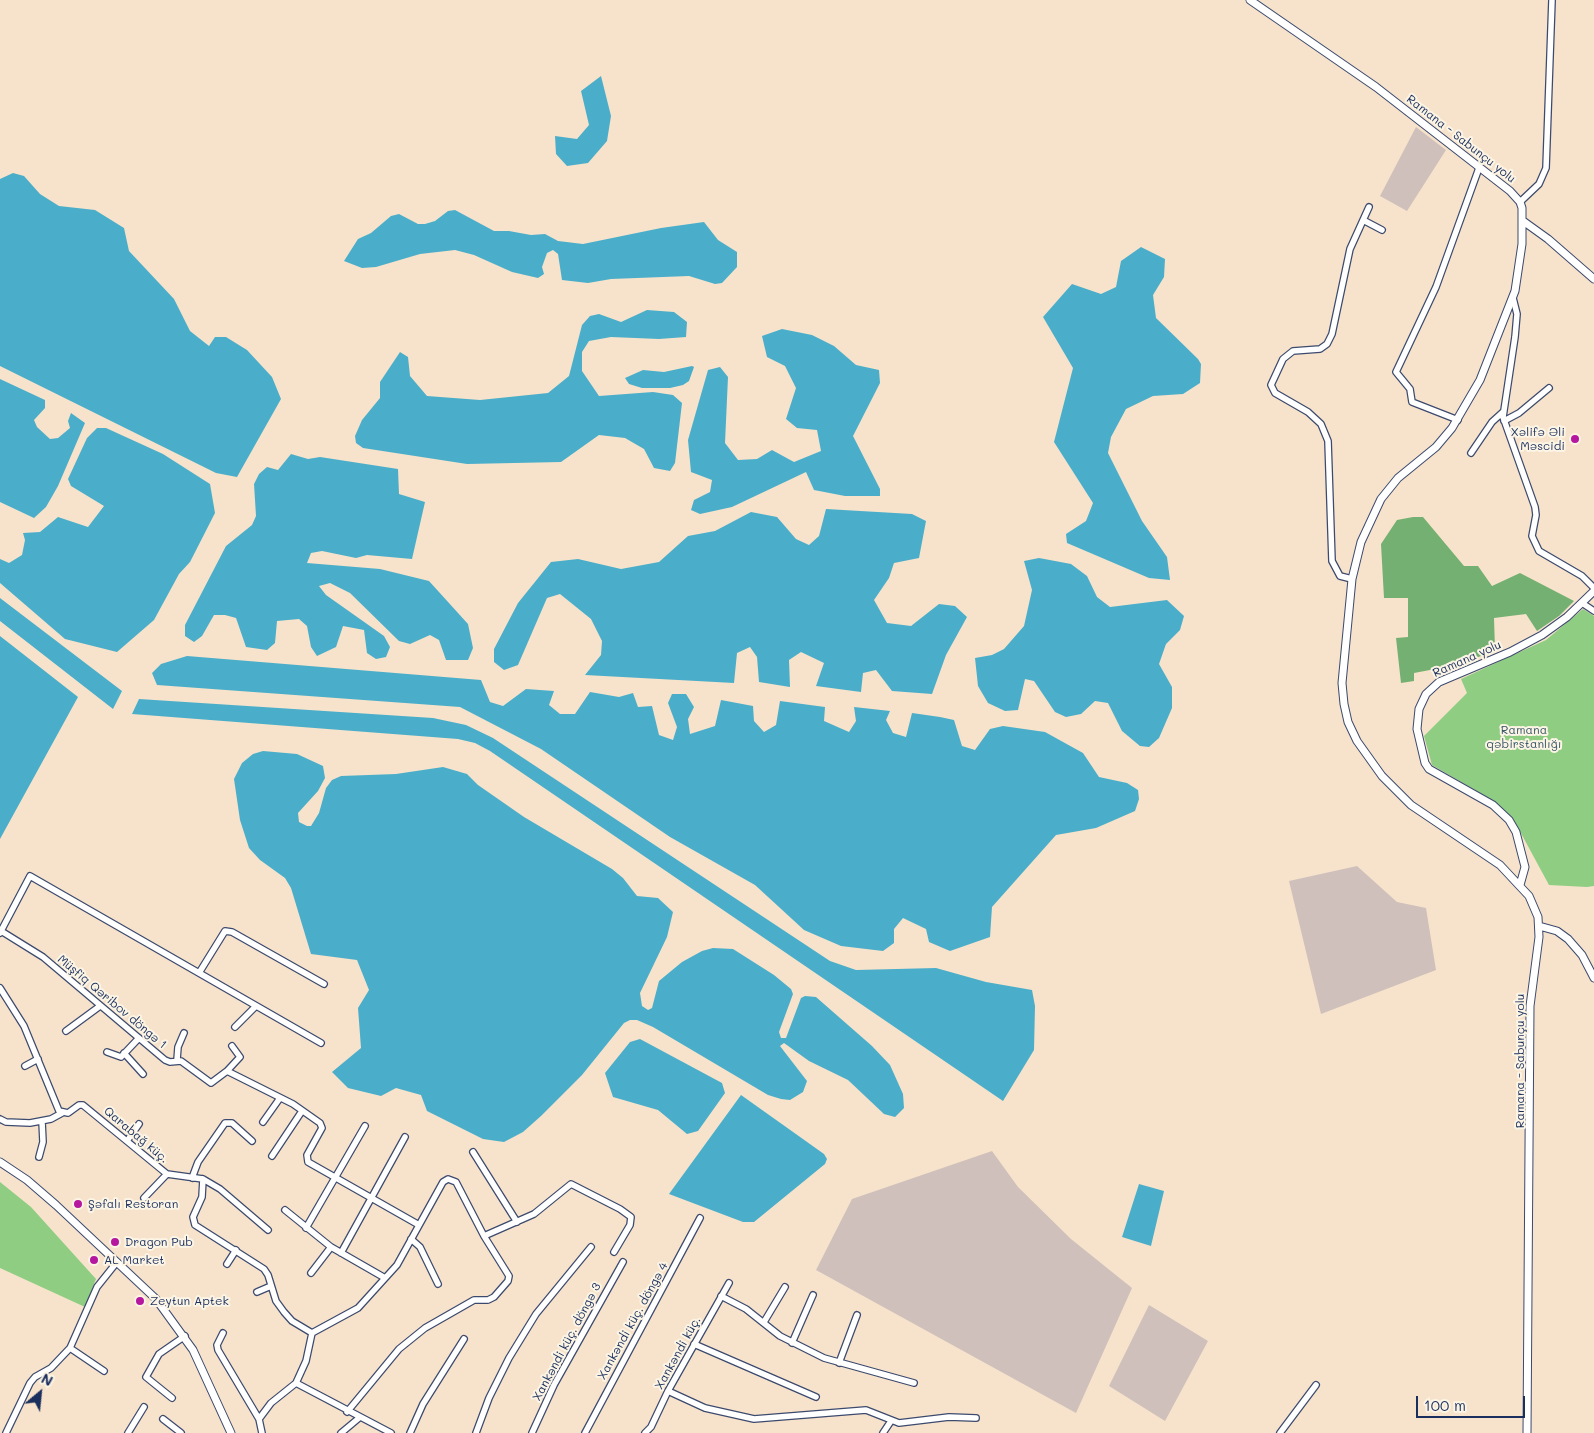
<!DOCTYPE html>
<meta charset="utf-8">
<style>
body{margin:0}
#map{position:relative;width:1594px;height:1433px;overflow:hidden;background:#f7e3cb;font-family:Mali,sans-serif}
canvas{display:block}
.north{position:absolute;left:15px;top:1368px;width:50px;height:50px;-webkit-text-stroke:4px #fcf5e5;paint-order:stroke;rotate:28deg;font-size:14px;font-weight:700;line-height:20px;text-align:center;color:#1b2f5e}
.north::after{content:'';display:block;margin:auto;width:18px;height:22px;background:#1b2f5e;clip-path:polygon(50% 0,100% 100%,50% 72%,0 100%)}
.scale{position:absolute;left:1416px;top:1396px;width:109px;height:22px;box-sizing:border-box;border:2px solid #1b2f5e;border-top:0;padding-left:6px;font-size:15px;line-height:18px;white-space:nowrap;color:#1b2f5e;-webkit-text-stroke:4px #fcf5e5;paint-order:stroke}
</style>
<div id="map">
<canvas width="1594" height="1433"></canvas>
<div class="north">N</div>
<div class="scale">100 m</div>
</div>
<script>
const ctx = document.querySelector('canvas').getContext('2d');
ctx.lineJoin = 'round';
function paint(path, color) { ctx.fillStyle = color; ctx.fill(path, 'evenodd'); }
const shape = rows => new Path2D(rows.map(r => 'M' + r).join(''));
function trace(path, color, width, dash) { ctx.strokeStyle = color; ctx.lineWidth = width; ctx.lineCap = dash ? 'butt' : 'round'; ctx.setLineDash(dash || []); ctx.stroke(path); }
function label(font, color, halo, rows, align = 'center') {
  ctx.font = font + ' Mali,sans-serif'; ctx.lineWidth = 4; ctx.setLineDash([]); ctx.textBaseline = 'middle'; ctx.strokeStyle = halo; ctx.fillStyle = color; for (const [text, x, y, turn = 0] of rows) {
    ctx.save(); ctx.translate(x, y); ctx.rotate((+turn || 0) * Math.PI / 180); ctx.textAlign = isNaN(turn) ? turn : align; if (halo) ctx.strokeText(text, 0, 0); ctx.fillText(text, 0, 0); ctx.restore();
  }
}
paint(shape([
 [1416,127,1446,150,1407,211,1380,196],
 [1357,866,1397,902,1426,908,1436,970,1321,1014,1289,881],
 [992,1151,1018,1187,1071,1239,1132,1288,1076,1413,816,1270,852,1199],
 [1149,1305,1208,1341,1165,1421,1109,1386]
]), '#cfc0bb');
paint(shape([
 [1583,609,1594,616,1594,886,1587,887,1549,885,1516,824,1507,813,1494,801,1432,765,1424,736,1467,693,1461,679,1546,640],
 [0,1182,31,1207,96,1279,85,1307,0,1268]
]), '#8fcd83');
paint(shape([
 [1413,517,1423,517,1464,566,1478,566,1492,586,1520,573,1574,601,1559,616,1537,631,1526,614,1494,618,1495,650,1462,664,1414,673,1414,681,1401,683,1396,638,1408,637,1408,598,1384,598,1381,544,1397,520]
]), '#73b071');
paint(shape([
 [601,76,611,116,607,141,588,163,567,166,556,154,555,136,577,139,589,125,581,91],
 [13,173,24,176,40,194,59,206,95,210,124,228,129,251,174,299,190,331,209,346,215,337,226,337,247,350,272,377,281,399,237,477,216,473,0,366,0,179],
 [455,210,494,231,509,231,531,235,545,234,558,241,583,244,661,228,704,222,718,240,737,252,737,267,722,283,715,284,689,276,611,279,588,283,562,280,558,254,553,250,547,253,542,267,544,274,538,278,512,272,474,255,455,250,420,254,376,267,362,268,344,261,358,239,371,233,391,216,399,214,418,224,425,224,435,221,448,211],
 [1141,247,1165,259,1164,277,1153,295,1156,318,1198,359,1201,364,1200,383,1183,394,1153,396,1126,409,1111,437,1108,453,1142,521,1167,557,1170,580,1149,578,1067,543,1066,534,1086,521,1093,503,1054,442,1073,368,1043,317,1072,284,1101,294,1116,287,1121,261],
 [647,310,674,312,687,322,686,337,659,339,611,337,589,341,582,352,582,371,599,396,653,392,673,395,682,403,675,463,670,471,654,468,644,449,625,438,599,435,561,462,467,464,363,448,356,443,355,436,362,420,380,398,380,382,400,352,408,357,410,376,427,396,480,400,548,393,569,376,582,325,590,316,599,314,621,322],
 [782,329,812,335,834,346,856,365,879,370,880,383,853,436,880,489,880,496,845,496,814,490,806,472,732,507,700,514,691,510,694,500,710,492,712,480,691,472,688,440,708,370,720,367,728,377,725,443,738,460,757,459,772,450,794,462,821,451,817,430,797,428,786,419,796,388,785,366,767,357,762,336],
 [692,366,694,367,689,381,683,385,670,388,642,388,629,384,625,378,643,370,664,372],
 [0,379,45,400,45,408,34,420,37,427,50,439,58,438,70,428,68,421,71,413,85,423,58,486,46,507,34,518,0,502],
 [97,428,106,428,163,454,210,484,215,513,190,562,179,574,154,620,117,652,65,639,0,583,0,559,9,563,22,555,25,540,23,533,40,532,58,517,88,527,104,506,71,486,68,479,87,438],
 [291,454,308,459,320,457,398,469,399,494,425,502,412,559,367,555,356,558,322,551,311,553,307,563,380,569,429,581,468,624,473,648,468,660,446,660,439,640,430,635,410,644,399,641,350,593,330,583,319,586,326,595,384,636,390,647,386,657,376,659,367,653,364,630,343,626,336,647,317,656,311,647,307,626,299,619,277,621,275,643,267,650,246,647,236,618,225,615,214,615,202,636,194,642,185,636,185,625,226,546,252,525,256,516,254,484,259,474,267,467,278,470],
 [826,509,912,514,926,521,919,558,894,563,889,578,874,600,887,623,911,626,939,604,955,606,967,617,946,655,932,694,892,691,876,670,863,673,861,692,816,686,824,663,801,652,789,660,790,687,759,682,757,657,750,647,737,653,734,683,585,675,601,655,602,641,591,619,560,594,547,598,518,665,504,670,494,662,494,649,518,603,551,562,578,559,621,569,659,562,688,536,715,531,751,512,777,517,796,539,809,545,819,536],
 [1039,558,1071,564,1087,576,1097,597,1110,607,1167,600,1184,616,1180,630,1166,644,1159,664,1172,687,1172,708,1159,738,1149,747,1140,746,1122,731,1108,703,1095,701,1081,714,1066,717,1055,712,1034,681,1025,679,1018,710,1005,711,988,703,978,686,975,658,992,655,1004,649,1024,626,1032,590,1024,561],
 [0,598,122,691,113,709,0,621],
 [0,636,78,697,0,839],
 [187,656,481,680,490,702,503,706,526,689,554,691,549,705,560,714,575,714,590,692,619,697,633,693,638,707,652,706,659,735,673,740,677,727,668,703,672,694,686,694,694,707,688,719,690,734,715,726,721,700,753,706,754,721,764,732,776,725,780,701,825,707,824,721,849,732,856,721,854,707,890,711,886,720,893,733,906,737,912,713,940,717,954,720,962,746,975,750,990,729,1003,726,1045,732,1083,753,1099,777,1127,783,1138,790,1139,799,1135,811,1096,828,1056,835,992,907,990,937,950,951,929,942,926,929,903,918,894,929,894,943,883,951,841,946,804,930,755,885,670,837,541,749,460,707,157,685,152,673,161,664],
 [139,699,433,718,466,725,493,738,830,961,856,970,936,968,986,982,1032,990,1035,1006,1034,1050,1003,1101,490,751,475,743,458,739,132,714],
 [263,751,297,754,323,766,325,778,318,791,298,813,299,822,307,826,311,826,319,813,326,788,332,780,341,776,396,774,443,767,467,774,478,785,524,817,612,869,623,878,637,896,658,898,673,912,667,937,640,993,642,1006,648,1010,652,1008,659,981,682,962,702,951,713,948,733,949,774,975,791,989,793,994,779,1032,781,1038,786,1038,801,998,805,996,816,997,872,1046,890,1065,903,1094,904,1108,895,1117,884,1114,848,1080,809,1061,784,1043,780,1046,807,1081,803,1092,790,1100,781,1099,768,1095,653,1027,637,1020,630,1020,624,1023,582,1075,541,1116,523,1132,504,1142,483,1139,427,1111,421,1095,396,1088,381,1096,348,1088,332,1072,361,1048,358,1008,369,990,357,960,311,954,291,888,285,878,260,860,249,848,240,820,234,779,242,763,253,754],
 [640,1039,722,1083,725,1093,698,1131,687,1134,658,1110,613,1097,605,1073,630,1042],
 [741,1095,824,1154,827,1159,825,1164,754,1222,743,1222,669,1194],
 [1139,1184,1164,1191,1151,1246,1122,1237]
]), '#4aaeca');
const minor = shape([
 [1520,202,1539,184,1546,168,1552,0],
 [1363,220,1382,230],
 [1513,298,1517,314,1515,337,1503,417,1535,507,1536,515,1532,536,1539,551,1582,576,1594,588],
 [1458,420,1412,402,1410,389,1396,372,1436,287,1479,168],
 [1504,421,1519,413,1549,388],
 [1471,453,1492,422,1503,412],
 [1352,579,1340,576,1332,561,1328,441,1321,424,1308,412,1275,393,1271,385,1283,359,1293,351,1320,349,1327,344,1332,334,1350,249,1369,207],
 [1582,603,1594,611],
 [1,931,43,957,165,1060,170,1062,181,1061,211,1083,227,1071,293,1104,320,1123,322,1128,307,1155,308,1162,419,1225],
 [0,933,30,876,321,1043],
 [199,973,225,931,232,932,324,984],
 [0,988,24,1026,59,1111,68,1113,79,1105,83,1105,167,1174,203,1179,202,1197,193,1217,195,1225,264,1269,268,1275,276,1301,284,1312,292,1321,312,1333,306,1361,296,1383,271,1403,259,1419],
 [235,1027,256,1006],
 [66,1031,100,1006],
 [107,1052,121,1057,139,1038],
 [124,1053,143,1074],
 [177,1060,178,1047,184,1033],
 [25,1066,38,1059],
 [227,1071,240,1057,232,1046],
 [0,1119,6,1122,30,1123,51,1119,62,1113],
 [263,1122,280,1098],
 [127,1141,139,1124],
 [473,1152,517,1222],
 [272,1156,302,1111],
 [39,1157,43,1142,42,1121],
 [192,1178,198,1162,225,1123,232,1123,252,1141],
 [203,1179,220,1189,268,1230],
 [144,1198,167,1174],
 [285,1210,331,1247,385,1278],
 [306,1228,365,1126],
 [484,1236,534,1214,571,1184,620,1209,631,1217,630,1225,614,1252],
 [411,1239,420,1247,438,1284],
 [341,1253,405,1137],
 [227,1264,236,1250],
 [311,1273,331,1247],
 [257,1292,271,1286],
 [721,1296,746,1309,780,1336,824,1358,914,1383],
 [764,1322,785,1287],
 [223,1333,217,1345,218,1350,259,1419,262,1433],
 [312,1333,358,1308,397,1265,443,1182,448,1179,456,1182,484,1236,509,1276,508,1281,494,1297,488,1300,474,1300,425,1328,399,1349,347,1412],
 [792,1343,813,1295],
 [694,1344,816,1397],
 [70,1348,104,1371],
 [839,1363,857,1315],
 [296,1383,391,1433],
 [668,1391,705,1408,754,1419,866,1410,899,1423,949,1417,976,1418],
 [172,1398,146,1377,159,1354,185,1336],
 [163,1419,181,1433],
 [6,1433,30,1383,35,1377,51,1368,70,1348,97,1287,117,1262],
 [128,1433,144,1407],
 [341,1433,359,1418],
 [410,1433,423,1404,464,1339],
 [476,1433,489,1398,509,1358,536,1314,591,1247],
 [532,1433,554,1385,623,1262],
 [585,1433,700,1218],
 [645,1433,651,1427,668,1391,729,1283],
 [883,1433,891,1421],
 [1280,1433,1316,1385]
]);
const tertiary = shape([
 [1250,0,1376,87,1510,191,1520,202,1522,208,1522,244,1515,291,1480,380,1452,428,1436,447,1398,478,1381,499,1361,542,1352,579,1342,683,1344,704,1348,722,1357,741,1382,776,1411,805,1500,865,1529,896,1538,917,1539,937,1530,1006,1527,1433],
 [1523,221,1548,239,1594,279],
 [1520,885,1525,867,1516,832,1509,820,1493,805,1429,769,1425,763,1417,729,1419,709,1426,694,1439,682,1510,652,1542,635,1567,617,1594,591],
 [1539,926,1557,931,1568,939,1582,955,1594,978],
 [0,1162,27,1180,56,1205,156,1299,193,1350,231,1433]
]);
trace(minor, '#3c4a6e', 8);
trace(tertiary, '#3c4a6e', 9);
trace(minor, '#fff', 5.5);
trace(tertiary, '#fff', 7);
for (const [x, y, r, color] of [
 [1575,439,5,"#b5179e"],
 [78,1204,5,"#b5179e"],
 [115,1242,5,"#b5179e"],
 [94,1260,5,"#b5179e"],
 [140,1301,5,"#b5179e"]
]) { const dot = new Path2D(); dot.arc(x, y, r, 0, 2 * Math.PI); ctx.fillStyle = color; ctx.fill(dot); trace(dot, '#fcf5e5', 2); }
label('12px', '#1b2f5e', '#fcf5e5', [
 ["Ramana - Sabunçu yolu",1461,139,38],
 ["Ramana yolu",1467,659,-24],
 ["Müşfiq Qəribov döngə 1",112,1002,40],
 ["Ramana - Sabunçu yolu",1520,1061,-90],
 ["Qarabağ küç.",136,1135,40],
 ["Xankəndi küç. döngə 4",633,1321,-61],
 ["Xankəndi küç. döngə 3",567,1342,-62],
 ["Xankəndi küç.",678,1353,-61]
]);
label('12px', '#1b2f5e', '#fcf5e5', [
 ["Xəlifə Əli",1565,432,"right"],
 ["Məscidi",1565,446,"right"],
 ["Şəfalı Restoran",88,1204],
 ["Dragon Pub",125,1242],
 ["AL Market",104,1260],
 ["Zeytun Aptek",150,1301]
], 'left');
label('12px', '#385667', '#fcf5e5', [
 ["Ramana",1524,730],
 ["qəbirstanlığı",1524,744]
]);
</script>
